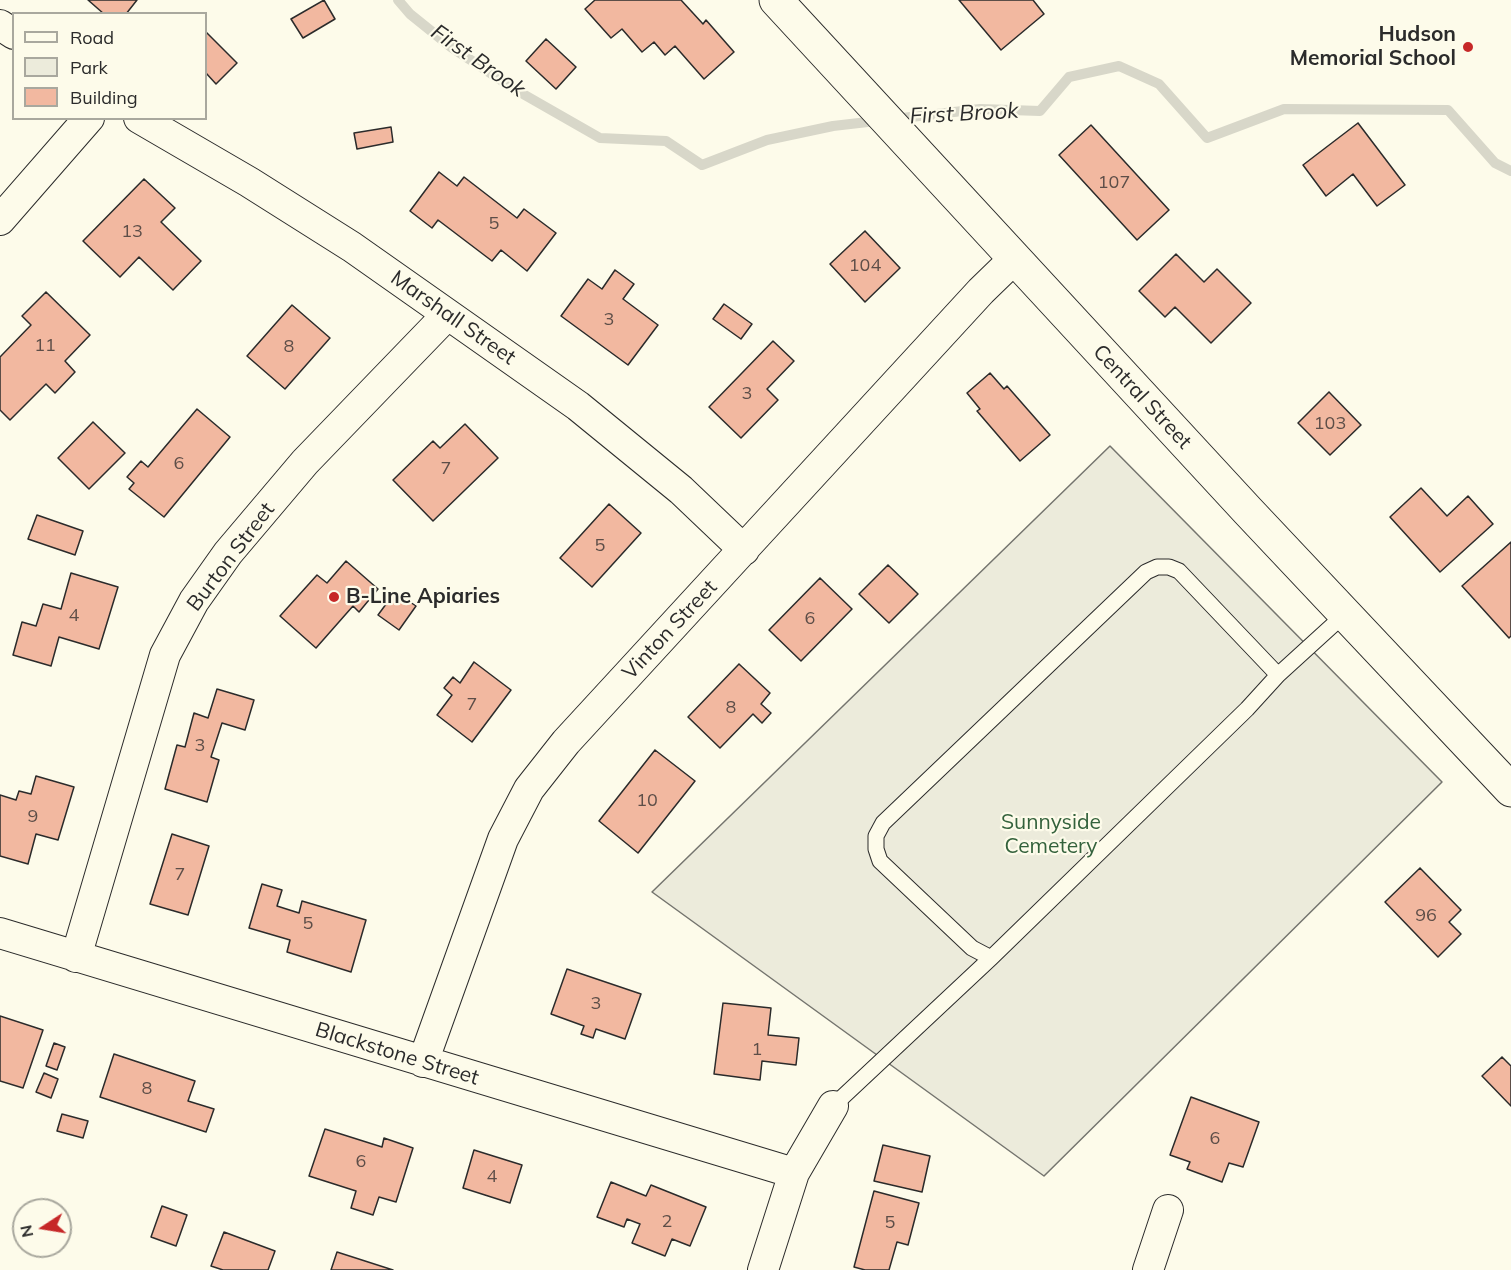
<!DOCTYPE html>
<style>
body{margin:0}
#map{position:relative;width:1511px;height:1270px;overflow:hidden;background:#fdfbea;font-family:Mulish,sans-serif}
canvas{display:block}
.legend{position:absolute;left:12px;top:12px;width:195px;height:108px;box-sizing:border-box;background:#fdfbea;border:2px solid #a9a89e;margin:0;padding:8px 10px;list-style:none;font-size:18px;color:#2b2b2b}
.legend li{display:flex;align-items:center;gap:12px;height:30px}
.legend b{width:30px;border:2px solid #a9a89e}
.north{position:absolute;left:12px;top:1198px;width:60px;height:60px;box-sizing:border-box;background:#fdfbea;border:2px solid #a9a89e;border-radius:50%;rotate:258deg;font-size:16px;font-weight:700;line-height:24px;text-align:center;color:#2b2b2b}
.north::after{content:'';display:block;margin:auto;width:21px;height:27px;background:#c62828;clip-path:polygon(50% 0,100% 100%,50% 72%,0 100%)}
</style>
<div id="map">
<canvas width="1511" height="1270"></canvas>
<ul class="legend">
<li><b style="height:8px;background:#fdfbea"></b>Road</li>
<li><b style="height:16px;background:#ecebdb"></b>Park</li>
<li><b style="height:16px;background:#f2b8a0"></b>Building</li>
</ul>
<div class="north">N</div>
</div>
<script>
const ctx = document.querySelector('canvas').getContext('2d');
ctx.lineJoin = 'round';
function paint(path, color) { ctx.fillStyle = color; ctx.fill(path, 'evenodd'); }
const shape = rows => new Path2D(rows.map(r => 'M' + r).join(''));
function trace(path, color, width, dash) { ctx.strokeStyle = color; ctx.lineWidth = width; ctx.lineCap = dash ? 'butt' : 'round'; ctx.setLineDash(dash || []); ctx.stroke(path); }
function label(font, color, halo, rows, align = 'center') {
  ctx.font = font + ' Mulish,sans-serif'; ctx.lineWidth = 4.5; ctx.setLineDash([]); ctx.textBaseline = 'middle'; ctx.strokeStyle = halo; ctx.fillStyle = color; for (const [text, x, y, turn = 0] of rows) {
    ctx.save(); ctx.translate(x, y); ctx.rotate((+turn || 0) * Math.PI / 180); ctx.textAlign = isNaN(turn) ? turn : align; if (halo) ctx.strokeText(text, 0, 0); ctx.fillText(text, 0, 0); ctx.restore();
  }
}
const green = shape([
 [1110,446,1442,782,1044,1176,652,892,1110,446]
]);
paint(green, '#ecebdb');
trace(green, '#74746e', 1.5);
trace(shape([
 [398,0,410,14,451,47,516,90,600,138,666,141,702,165,767,140,833,126,980,109,1040,111,1069,77,1119,66,1159,84,1207,138,1284,109,1448,110,1495,163,1511,171]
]), '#d8d7c9', 10);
const building = shape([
 [88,0,137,0,126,14,104,14,88,0],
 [324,0,335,19,303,38,291,19,324,0],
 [595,0,681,0,703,24,706,20,734,52,704,79,675,46,665,55,654,42,642,52,622,29,611,38,585,9,595,0],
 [959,0,1033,0,1044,14,1001,50,959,0],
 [206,32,237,63,216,84,206,73,206,32],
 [546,39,576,67,556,89,526,61,546,39],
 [1358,123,1405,185,1377,206,1353,174,1326,196,1303,165,1358,123],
 [1091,125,1169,210,1137,240,1059,155,1091,125],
 [391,127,393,142,357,149,354,133,391,127],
 [439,172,457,186,464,177,517,218,524,209,556,233,527,271,501,250,492,261,438,220,432,228,410,211,439,172],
 [144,179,175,208,161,222,201,261,173,290,139,257,120,277,83,241,144,179],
 [865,231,900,268,865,302,830,264,865,231],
 [1176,254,1204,282,1217,269,1251,303,1211,343,1175,307,1165,317,1139,291,1176,254],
 [615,270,634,284,623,299,658,325,628,365,561,316,588,279,602,289,615,270],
 [46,292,90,335,65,361,75,372,55,393,46,384,10,420,0,410,0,357,31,325,22,316,46,292],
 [724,304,752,324,741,339,713,319,724,304],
 [292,305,330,338,285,389,247,356,292,305],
 [773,341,794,361,767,389,778,400,741,438,709,407,773,341],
 [990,373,1004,389,1007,386,1050,435,1020,461,977,411,980,409,967,393,990,373],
 [1329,392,1361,425,1330,455,1298,423,1329,392],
 [197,409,230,437,164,517,129,489,134,483,127,477,141,461,148,467,197,409],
 [93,422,125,453,89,489,58,458,93,422],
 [465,424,498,458,433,521,393,480,433,441,440,448,465,424],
 [1421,488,1447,516,1468,496,1493,524,1440,572,1390,517,1421,488],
 [609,504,641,533,592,587,560,558,609,504],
 [37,515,83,531,75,555,28,539,37,515],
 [1511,542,1511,636,1509,638,1462,586,1511,542],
 [346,561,378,589,359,612,353,606,316,648,280,616,317,575,327,583,346,561],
 [888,565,918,594,889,623,859,594,888,565],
 [71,573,118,587,99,649,59,637,51,666,13,655,22,622,36,626,43,604,61,609,71,573],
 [820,578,852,609,801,661,769,630,820,578],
 [395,592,416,606,399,630,378,615,395,592],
 [474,662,511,690,472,742,437,715,452,695,444,688,453,677,460,683,474,662],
 [739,664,770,693,761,704,771,713,762,723,753,714,720,748,688,717,739,664],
 [217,689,254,700,245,730,222,723,211,757,219,760,207,802,165,789,177,745,185,747,194,713,208,718,217,689],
 [655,750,695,781,638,853,599,821,655,750],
 [36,776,74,787,58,840,36,834,28,864,0,856,0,795,16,800,19,791,31,794,36,776],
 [172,834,209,846,188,915,150,904,172,834],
 [1420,868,1461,910,1449,922,1461,934,1438,957,1385,902,1420,868],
 [262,884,282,890,277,906,299,913,302,901,366,920,351,972,287,952,290,940,249,928,262,884],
 [567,969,641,994,625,1039,596,1029,593,1038,581,1034,584,1026,551,1014,567,969],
 [723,1003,771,1008,768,1035,799,1038,796,1065,762,1061,760,1080,714,1074,723,1003],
 [0,1016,43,1030,23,1088,0,1081,0,1016],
 [54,1043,65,1047,57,1070,46,1066,54,1043],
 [114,1054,195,1081,188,1101,214,1109,206,1132,100,1097,114,1054],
 [1502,1057,1511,1066,1511,1106,1482,1076,1502,1057],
 [44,1073,58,1079,51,1098,36,1092,44,1073],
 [1191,1097,1259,1122,1243,1167,1229,1163,1222,1182,1187,1169,1190,1162,1170,1155,1191,1097],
 [62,1114,88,1121,83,1138,57,1131,62,1114],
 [325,1129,382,1147,384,1138,413,1148,396,1202,379,1197,373,1215,351,1208,356,1191,309,1176,325,1129],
 [883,1145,930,1156,922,1192,874,1181,883,1145],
 [474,1150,522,1165,510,1203,463,1188,474,1150],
 [611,1182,646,1196,651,1185,706,1207,690,1246,672,1239,665,1256,632,1243,640,1224,627,1219,624,1227,597,1217,611,1182],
 [874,1191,919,1203,908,1245,897,1242,889,1270,865,1270,854,1267,874,1191],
 [162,1206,187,1215,176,1246,151,1237,162,1206],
 [224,1232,275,1251,268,1270,223,1270,211,1266,224,1232],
 [337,1252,393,1270,331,1270,337,1252]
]);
paint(building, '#f2b8a0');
trace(building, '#2b2b2b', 1.5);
const lane = shape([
 [1278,675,1345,614],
 [833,1106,991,958,1247,709,1278,675,1179,571,1169,567,1157,567,1146,572,883,823,876,836,876,849,880,861,972,948,991,958]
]);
const street = shape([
 [0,25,14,34],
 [139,118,249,182,352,247,578,406,681,490,744,550],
 [0,220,89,118],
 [0,933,794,1173],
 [76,957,165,655,194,601,228,553,305,462,447,315],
 [423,1062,503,839,529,789,566,742,981,291,1014,259],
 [763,1270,794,1173,833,1106],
 [1148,1270,1168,1210]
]);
const secondary = shape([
 [776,0,1248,511,1511,790]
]);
trace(lane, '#2b2b2b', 17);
trace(street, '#2b2b2b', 32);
trace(secondary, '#2b2b2b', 35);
trace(lane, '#fdfbea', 15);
trace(street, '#fdfbea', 30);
trace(secondary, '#fdfbea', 33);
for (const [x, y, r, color] of [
 [1468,47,6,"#c62828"],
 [334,597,6,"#c62828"]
]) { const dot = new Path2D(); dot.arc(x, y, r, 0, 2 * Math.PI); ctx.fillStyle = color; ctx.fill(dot); trace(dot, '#fdfbea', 2); }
label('18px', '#5d4e48', null, [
 ["107",1114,183],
 ["5",494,224],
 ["13",132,232],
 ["104",865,266],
 ["3",609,320],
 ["11",45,346],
 ["8",289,347],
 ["3",747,394],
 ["103",1330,424],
 ["6",179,464],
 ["7",446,469],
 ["5",600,546],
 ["4",74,616],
 ["6",810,619],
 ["7",472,705],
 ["8",731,708],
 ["3",200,746],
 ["10",647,801],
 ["9",33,817],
 ["7",180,875],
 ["96",1426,916],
 ["5",308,924],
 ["3",596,1004],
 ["1",757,1050],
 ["8",147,1089],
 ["6",1215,1139],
 ["6",361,1162],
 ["4",492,1177],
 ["2",667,1222],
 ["5",890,1223]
]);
label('bold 21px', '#2b2b2b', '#fdfbea', [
 ["Hudson",1456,35],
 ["Memorial School",1456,59],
 ["B-Line Apiaries",346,597,"left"]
], 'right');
label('21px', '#2b2b2b', '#fdfbea', [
 ["Marshall Street",453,318,35],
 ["Central Street",1142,397,47],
 ["Burton Street",231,557,-53],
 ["Vinton Street",670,630,-47],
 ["Blackstone Street",397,1054,17]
]);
label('21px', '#34623c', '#fdfbea', [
 ["Sunnyside",1051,823],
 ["Cemetery",1051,847]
]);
label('italic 22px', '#2b2b2b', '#fdfbea', [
 ["First Brook",478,61,35],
 ["First Brook",964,114,-3]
]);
</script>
